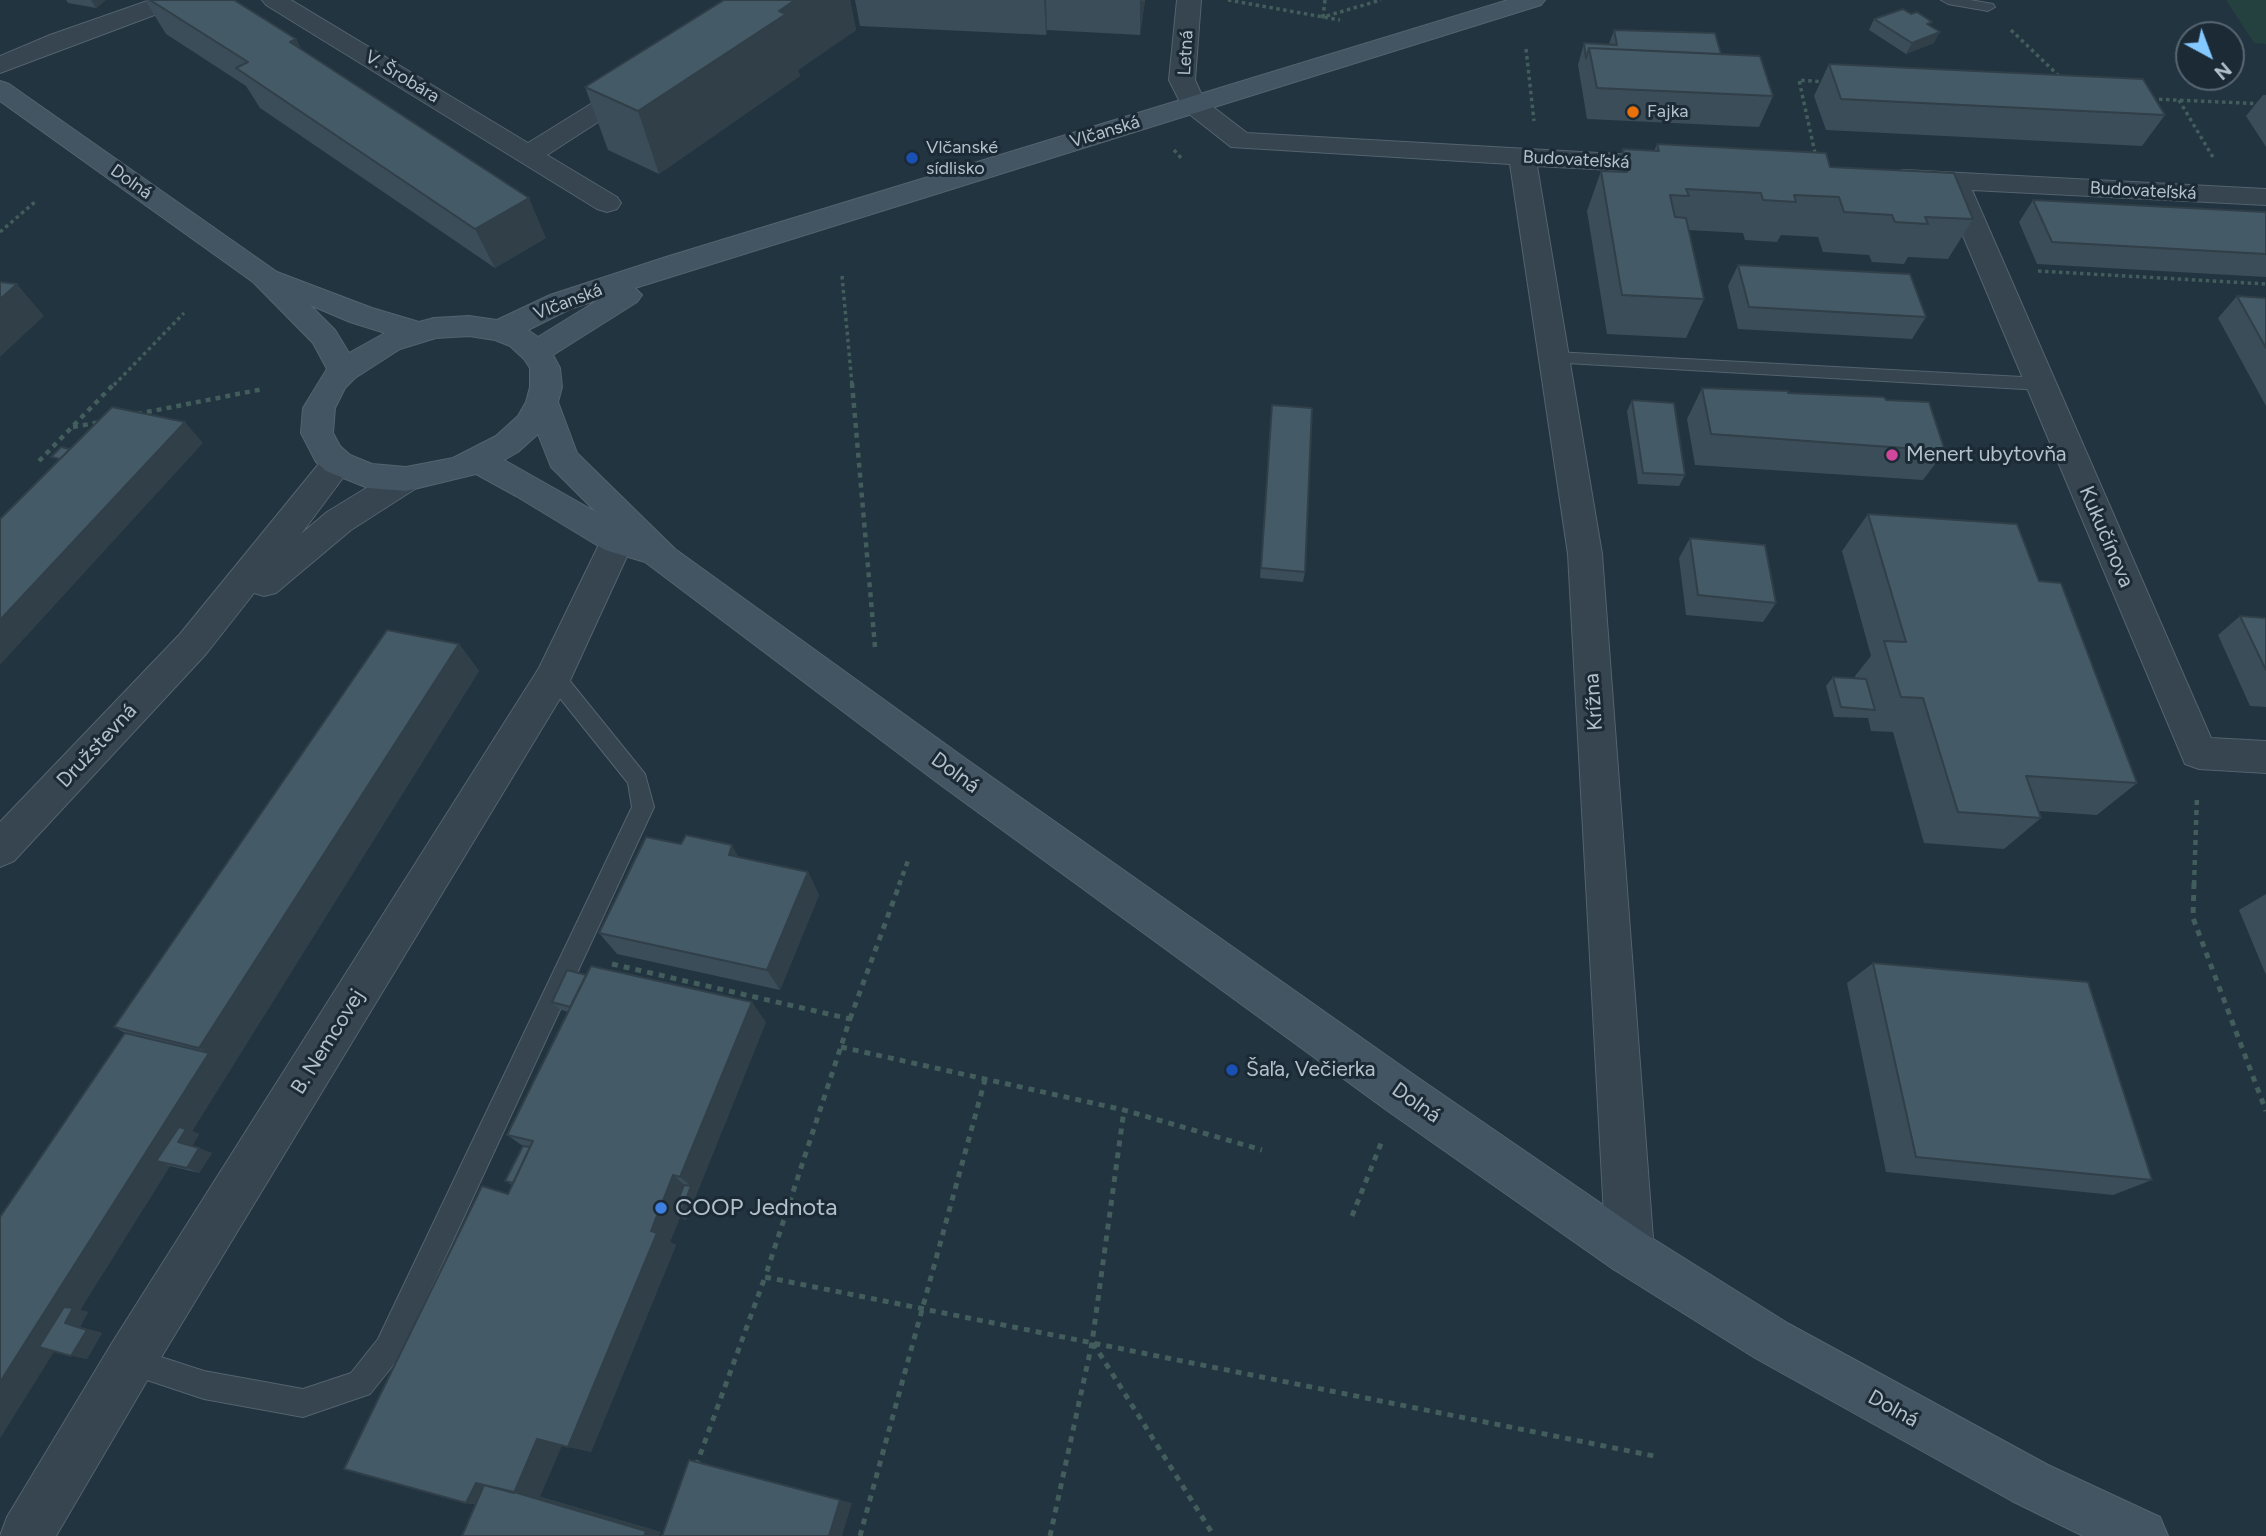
<!DOCTYPE html>
<meta charset="utf-8">
<style>
body{margin:0}
#map{position:relative;width:2266px;height:1536px;overflow:hidden;background:#213440;font-family:Figtree,sans-serif}
canvas{display:block}
.north{position:absolute;left:2175px;top:21px;width:70px;height:70px;box-sizing:border-box;background:#1b2a35;border:2px solid #576671;border-radius:50%;rotate:139deg;font-size:19px;font-weight:700;line-height:28px;text-align:center;color:#b2c0cb}
.north::after{content:'';display:block;margin:auto;width:24px;height:32px;background:#83c9ff;clip-path:polygon(50% 0,100% 100%,50% 72%,0 100%)}
</style>
<div id="map">
<canvas width="2266" height="1536"></canvas>
<div class="north">N</div>
</div>
<script>
const ctx = document.querySelector('canvas').getContext('2d');
ctx.lineJoin = 'round';
function paint(path, color) { ctx.fillStyle = color; ctx.fill(path, 'evenodd'); }
const shape = rows => new Path2D(rows.map(r => 'M' + r).join(''));
function trace(path, color, width, dash) { ctx.strokeStyle = color; ctx.lineWidth = width; ctx.lineCap = dash ? 'butt' : 'round'; ctx.setLineDash(dash || []); ctx.stroke(path); }
function label(font, color, halo, rows, align = 'center') {
  ctx.font = font + ' Figtree,sans-serif'; ctx.lineWidth = 6; ctx.setLineDash([]); ctx.textBaseline = 'middle'; ctx.strokeStyle = halo; ctx.fillStyle = color; for (const [text, x, y, turn = 0] of rows) {
    ctx.save(); ctx.translate(x, y); ctx.rotate((+turn || 0) * Math.PI / 180); ctx.textAlign = isNaN(turn) ? turn : align; if (halo) ctx.strokeText(text, 0, 0); ctx.fillText(text, 0, 0); ctx.restore();
  }
}
paint(shape([
 [2226,0,2266,0,2266,44,2254,43]
]), '#24413f');
const lane = shape([
 [1941,0,1970,0,1993,4,1995,7,1988,11,1948,4,1941,0],
 [1555,352,2041,378,2050,384,2041,390,1549,362,1547,358,1555,352],
 [554,668,561,670,645,774,654,807,398,1359,370,1394,303,1417,204,1399,120,1371,116,1361,120,1351,130,1347,204,1371,303,1389,351,1373,378,1339,632,807,628,783,547,682,544,676,547,670,554,668]
]);
const street = shape([
 [150,0,185,0,181,5,0,73,0,56,50,35,150,0],
 [262,0,291,0,528,143,628,81,637,78,646,81,650,86,646,91,547,155,617,197,621,203,617,209,607,212,597,209,266,5,262,0],
 [1177,0,1201,0,1195,80,1204,100,1247,133,1669,157,1679,159,1683,165,1679,171,1669,173,1537,166,1602,554,1654,1252,1647,1269,1630,1276,1613,1269,1606,1252,1568,554,1510,164,1231,147,1184,110,1169,80,1177,0],
 [1904,170,2266,189,2266,205,1972,190,2211,738,2266,741,2266,773,2199,769,2185,764,1943,188,1894,184,1890,178,1894,172,1904,170],
 [338,451,350,455,354,463,301,534,327,512,394,471,406,467,418,471,423,479,418,487,351,530,276,593,264,596,254,593,206,654,14,861,0,867,0,822,180,634,326,455,338,451],
 [617,528,629,532,634,541,567,687,148,1379,56,1536,0,1536,7,1517,112,1343,539,668,605,532,617,528]
]);
const secondary = shape([
 [1508,0,1545,0,1541,5,635,288,642,295,637,302,553,355,560,368,562,387,558,402,577,453,675,549,966,759,1417,1077,1647,1235,1789,1324,2048,1465,2160,1517,2168,1536,2083,1536,2012,1501,1755,1358,1613,1269,1385,1109,938,783,645,562,605,550,516,496,476,474,406,491,368,488,326,471,316,462,301,433,303,408,327,369,313,343,253,282,0,101,0,81,9,84,277,272,372,308,419,322,434,318,469,316,497,320,550,295,666,257,1508,0],
 [598,300,538,337,528,330,570,309,598,300],
 [310,305,350,322,385,333,349,353,335,330,310,305],
 [469,336,495,340,510,346,524,359,530,368,530,387,526,402,518,416,496,436,453,458,406,467,372,464,350,455,340,446,333,433,335,408,345,388,355,378,400,349,436,338,469,336],
 [538,434,551,467,596,512,504,460,518,452,538,434]
]);
trace(lane, '#54636e', 2);
trace(street, '#54636e', 2);
trace(secondary, '#54636e', 2);
trace(shape([
 [1228,0,1340,20],
 [1325,0,1323,17,1381,0],
 [2011,30,2060,77],
 [1526,49,1534,121],
 [2152,99,2266,104],
 [2179,100,2214,159],
 [1174,150,1183,160],
 [1815,153,1799,80,1825,82],
 [0,232,36,201],
 [2038,271,2266,284],
 [842,276,852,385],
 [114,385,184,313]
]), '#425d5b', 3.5, [3.5, 3.5]);
trace(shape([
 [852,383,875,647],
 [137,414,263,389],
 [73,427,101,422],
 [39,461,115,383],
 [899,885,909,858],
 [2194,885,2197,796]
]), '#425d5b', 4.5, [5, 5]);
trace(shape([
 [2194,883,2193,918,2266,1111],
 [612,964,850,1019,765,1277,1659,1457],
 [850,1019,900,883],
 [841,1047,1124,1110,1262,1150],
 [1352,1216,1382,1141],
 [1093,1343,1214,1536],
 [696,1466,765,1277],
 [860,1536,985,1080],
 [1050,1536,1092,1343,1124,1110]
]), '#425d5b', 5, [6, 6]);
paint(lane, '#364550');
paint(street, '#364550');
paint(secondary, '#435563');
paint(shape([
 [66,0,106,0,96,8,68,3],
 [145,0,234,0,296,39,302,51,546,238,495,268,260,108,246,86,166,34],
 [724,0,850,0,856,30,798,70,800,76,659,174,608,150,585,87],
 [855,0,1145,0,1140,35,1047,30,1046,35,860,26],
 [1874,19,1930,26,1934,43,1906,54,1869,30],
 [1614,30,1721,54,1773,96,1759,127,1587,119,1578,65,1584,43,1609,44],
 [1829,64,2165,115,2142,146,1826,130,1814,96],
 [2263,95,2266,95,2266,147,2246,116],
 [1657,144,1830,167,1973,219,1948,259,1908,257,1904,264,1872,262,1869,255,1823,252,1818,237,1781,235,1777,242,1745,240,1743,233,1688,230,1704,299,1686,338,1607,334,1587,211,1601,171,1615,171,1623,149,1654,151],
 [2033,200,2266,212,2266,277,2037,264,2019,222],
 [1738,265,1926,317,1912,339,1738,329,1728,286],
 [2237,296,2266,298,2266,406,2218,318],
 [1702,388,1788,393,1945,451,1923,480,1695,465,1687,419],
 [1632,400,1685,475,1679,486,1638,484,1627,411],
 [1272,405,1305,572,1303,582,1260,578],
 [1868,514,2039,581,2137,783,2097,815,2038,811,2041,818,2004,849,1924,843,1893,732,1871,731,1868,718,1834,717,1826,686,1833,677,1856,679,1855,676,1871,656,1842,551],
 [1690,538,1776,603,1763,622,1686,615,1679,558],
 [2240,616,2266,618,2266,707,2250,706,2218,635],
 [459,644,479,671,192,1131,199,1134,192,1146,212,1153,199,1173,170,1166,80,1310,88,1312,80,1327,102,1333,87,1359,54,1351,0,1438,125,1033,114,1027],
 [808,872,819,895,780,990,617,954,599,933],
 [2266,894,2266,975,2239,910],
 [1873,963,2152,1180,2113,1195,1886,1172,1847,983],
 [552,1002,766,1022,686,1220,680,1217,670,1242,676,1245,591,1452,562,1445,540,1496,534,1495,661,1532,466,1503,508,1194,512,1185,505,1181,523,1146,507,1135,568,1012,559,1009]
]), '#3b4d59');
paint(shape([
 [91,0,106,0,96,8],
 [795,0,850,0,856,30,798,70,800,76,659,174,638,111],
 [1044,0,1046,0,1047,30,1046,35],
 [1140,0,1145,1,1140,35],
 [1940,32,1934,43,1906,54,1912,43],
 [296,39,318,79,290,42],
 [529,198,546,238,495,268,475,229],
 [17,284,44,316,0,357,0,299],
 [185,422,203,443,0,665,0,620],
 [459,644,479,671,192,1131,199,1134,191,1148,156,1161,170,1166,80,1310,88,1312,80,1327,102,1333,87,1359,71,1356,71,1325,0,1438,0,1382,209,1053,199,1048],
 [732,845,745,869,729,855],
 [808,872,819,895,780,990,767,970],
 [752,1002,766,1022,686,1220,680,1215,673,1213,680,1217,670,1242,676,1245,591,1452,568,1447,673,1175,690,1190,691,1186,680,1177],
 [199,1148,212,1153,199,1173,187,1168],
 [537,1439,562,1445,540,1496,534,1495,661,1532,659,1536,644,1536,495,1506,466,1503,476,1483],
 [689,1460,852,1503,842,1536,829,1536]
]), '#303f48');
const building = shape([
 [150,0,234,0,296,39,290,42,529,198,475,229,236,68,248,62,150,0],
 [724,0,795,0,779,11,786,14,638,111,585,87,724,0],
 [1903,9,1911,14,1917,12,1932,22,1927,24,1940,32,1912,43,1874,19,1903,9],
 [1614,30,1715,33,1721,54,1589,48,1586,58,1584,43,1617,45,1614,30],
 [1589,48,1760,56,1773,96,1597,88,1589,48],
 [1829,64,2143,79,2165,115,1841,99,1829,64],
 [1657,144,1826,153,1830,167,1954,173,1973,219,1925,217,1928,224,1895,222,1892,215,1844,212,1839,197,1794,195,1796,202,1763,200,1761,193,1686,189,1689,196,1670,195,1675,217,1686,218,1704,299,1622,295,1601,171,1627,172,1623,149,1659,151,1657,144],
 [2033,200,2266,212,2266,254,2052,242,2033,200],
 [1738,265,1910,274,1926,317,1749,307,1738,265],
 [0,282,17,284,0,299,0,282],
 [2237,296,2266,298,2266,348,2237,296],
 [1702,388,1788,391,1788,393,1884,397,1886,400,1929,402,1945,451,1711,434,1702,388],
 [1632,400,1674,403,1685,475,1643,473,1632,400],
 [1272,405,1312,408,1305,572,1261,568,1272,405],
 [112,407,185,422,0,620,0,519,112,407],
 [61,447,70,449,60,459,51,457,61,447],
 [1868,514,2017,524,2039,581,2061,583,2137,783,2026,776,2041,818,1958,812,1923,698,1901,697,1884,641,1906,642,1868,514],
 [1690,538,1765,545,1776,603,1698,595,1690,538],
 [2240,616,2266,618,2266,670,2240,616],
 [387,630,459,644,199,1048,114,1027,387,630],
 [1833,677,1866,679,1875,710,1841,707,1833,677],
 [686,835,732,845,729,855,808,872,767,970,599,933,646,837,681,844,686,835],
 [1873,963,2088,982,2152,1180,1916,1157,1873,963],
 [591,966,752,1002,680,1177,673,1175,651,1231,657,1233,568,1447,537,1439,514,1493,476,1483,466,1503,344,1469,482,1186,508,1194,533,1141,507,1135,591,966],
 [567,970,586,975,570,1007,552,1002,567,970],
 [125,1033,209,1053,0,1382,0,1217,125,1033],
 [179,1127,186,1129,178,1142,199,1148,187,1168,156,1161,179,1127],
 [523,1146,530,1147,513,1183,505,1181,523,1146],
 [684,1185,691,1186,680,1215,673,1213,684,1185],
 [64,1307,73,1308,65,1323,87,1330,71,1356,39,1347,64,1307],
 [689,1460,840,1500,829,1536,662,1536,689,1460],
 [484,1485,514,1492,646,1531,644,1536,462,1536,484,1485]
]);
paint(building, '#455a67');
trace(building, '#303f48', 2);
for (const [x, y, r, color] of [
 [1633,112,7,"#e8710a"],
 [912,158,7,"#1a4fb4"],
 [1892,455,7,"#d1479c"],
 [1232,1070,7,"#1a4fb4"],
 [661,1208,7,"#3f7fe0"]
]) { const dot = new Path2D(); dot.arc(x, y, r, 0, 2 * Math.PI); ctx.fillStyle = color; ctx.fill(dot); trace(dot, '#1b2a35', 2.5); }
label('18px', '#b2c0cb', '#1b2a35', [
 ["Letná",1186,53,-87],
 ["V. Šrobára",402,77,31],
 ["Vlčanská",1105,132,-17],
 ["Budovateľská",1576,160,3],
 ["Dolná",131,182,35],
 ["Budovateľská",2143,191,3],
 ["Vlčanská",568,302,-21]
]);
label('18px', '#b2c0cb', '#1b2a35', [
 ["Fajka",1647,112],
 ["Vlčanské",926,148],
 ["sídlisko",926,169]
], 'left');
label('21px', '#b2c0cb', '#1b2a35', [
 ["Menert ubytovňa",1906,455],
 ["Šaľa, Večierka",1246,1070]
], 'left');
label('21px', '#b2c0cb', '#1b2a35', [
 ["Kukučínova",2106,537,67],
 ["Krížna",1594,702,-94],
 ["Družstevná",97,746,-47],
 ["Dolná",955,773,36],
 ["B. Nemcovej",328,1042,-58],
 ["Dolná",1416,1103,35],
 ["Dolná",1893,1409,29]
]);
label('24px', '#b2c0cb', '#1b2a35', [
 ["COOP Jednota",675,1208]
], 'left');
</script>
